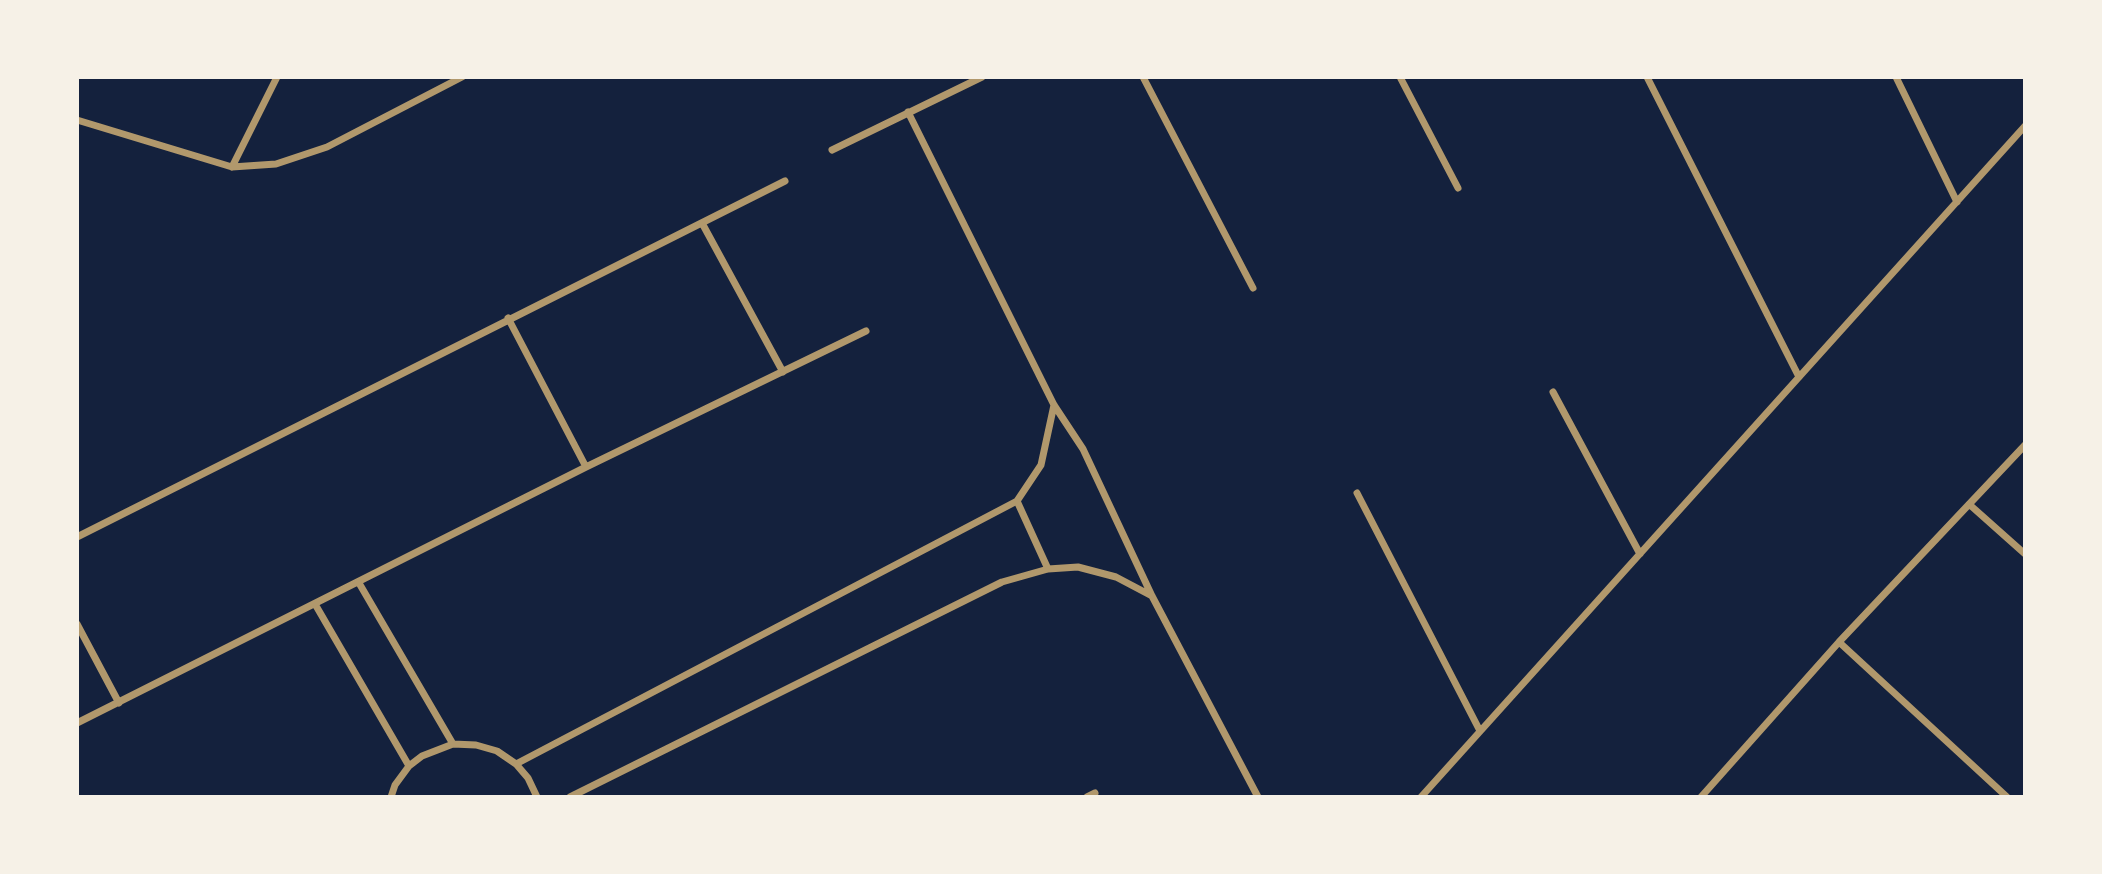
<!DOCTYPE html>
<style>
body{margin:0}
#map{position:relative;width:2102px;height:874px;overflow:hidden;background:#14213d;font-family:"IBM Plex Sans",sans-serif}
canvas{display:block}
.frame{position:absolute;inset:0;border:79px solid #f6f1e7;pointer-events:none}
</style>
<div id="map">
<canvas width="2102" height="874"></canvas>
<div class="frame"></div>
</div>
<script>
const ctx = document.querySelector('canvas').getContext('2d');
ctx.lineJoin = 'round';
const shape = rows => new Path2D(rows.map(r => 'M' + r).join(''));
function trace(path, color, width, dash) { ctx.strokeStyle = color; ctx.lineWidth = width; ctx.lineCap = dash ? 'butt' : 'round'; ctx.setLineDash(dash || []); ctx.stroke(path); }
trace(shape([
 [1143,77,1253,288],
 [1400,77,1458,188],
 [1647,77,1799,377],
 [1896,77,1957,202],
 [908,112,1054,405,1083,449,1152,596,1258,797],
 [77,120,232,167,276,164,327,147,462,77],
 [832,150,982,77],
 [232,167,277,77],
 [702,223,783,372],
 [508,318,586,467],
 [1553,392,1640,554],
 [1357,493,1480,731],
 [1017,501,1048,569],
 [1970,505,2025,554],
 [77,537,785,181],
 [359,583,453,744],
 [315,604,409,766],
 [77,624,119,703],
 [1839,642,2007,797],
 [77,723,586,467,866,331],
 [516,764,1017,501,1041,465,1054,405],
 [391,797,395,785,409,766,422,756,453,744,476,745,497,751,516,764,528,778,537,797],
 [570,797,1002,582,1048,569,1078,567,1116,577,1152,596],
 [1087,797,1095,793],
 [1421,797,2025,126],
 [1701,797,1839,642,2025,445]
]), '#b1986c', 7);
</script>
